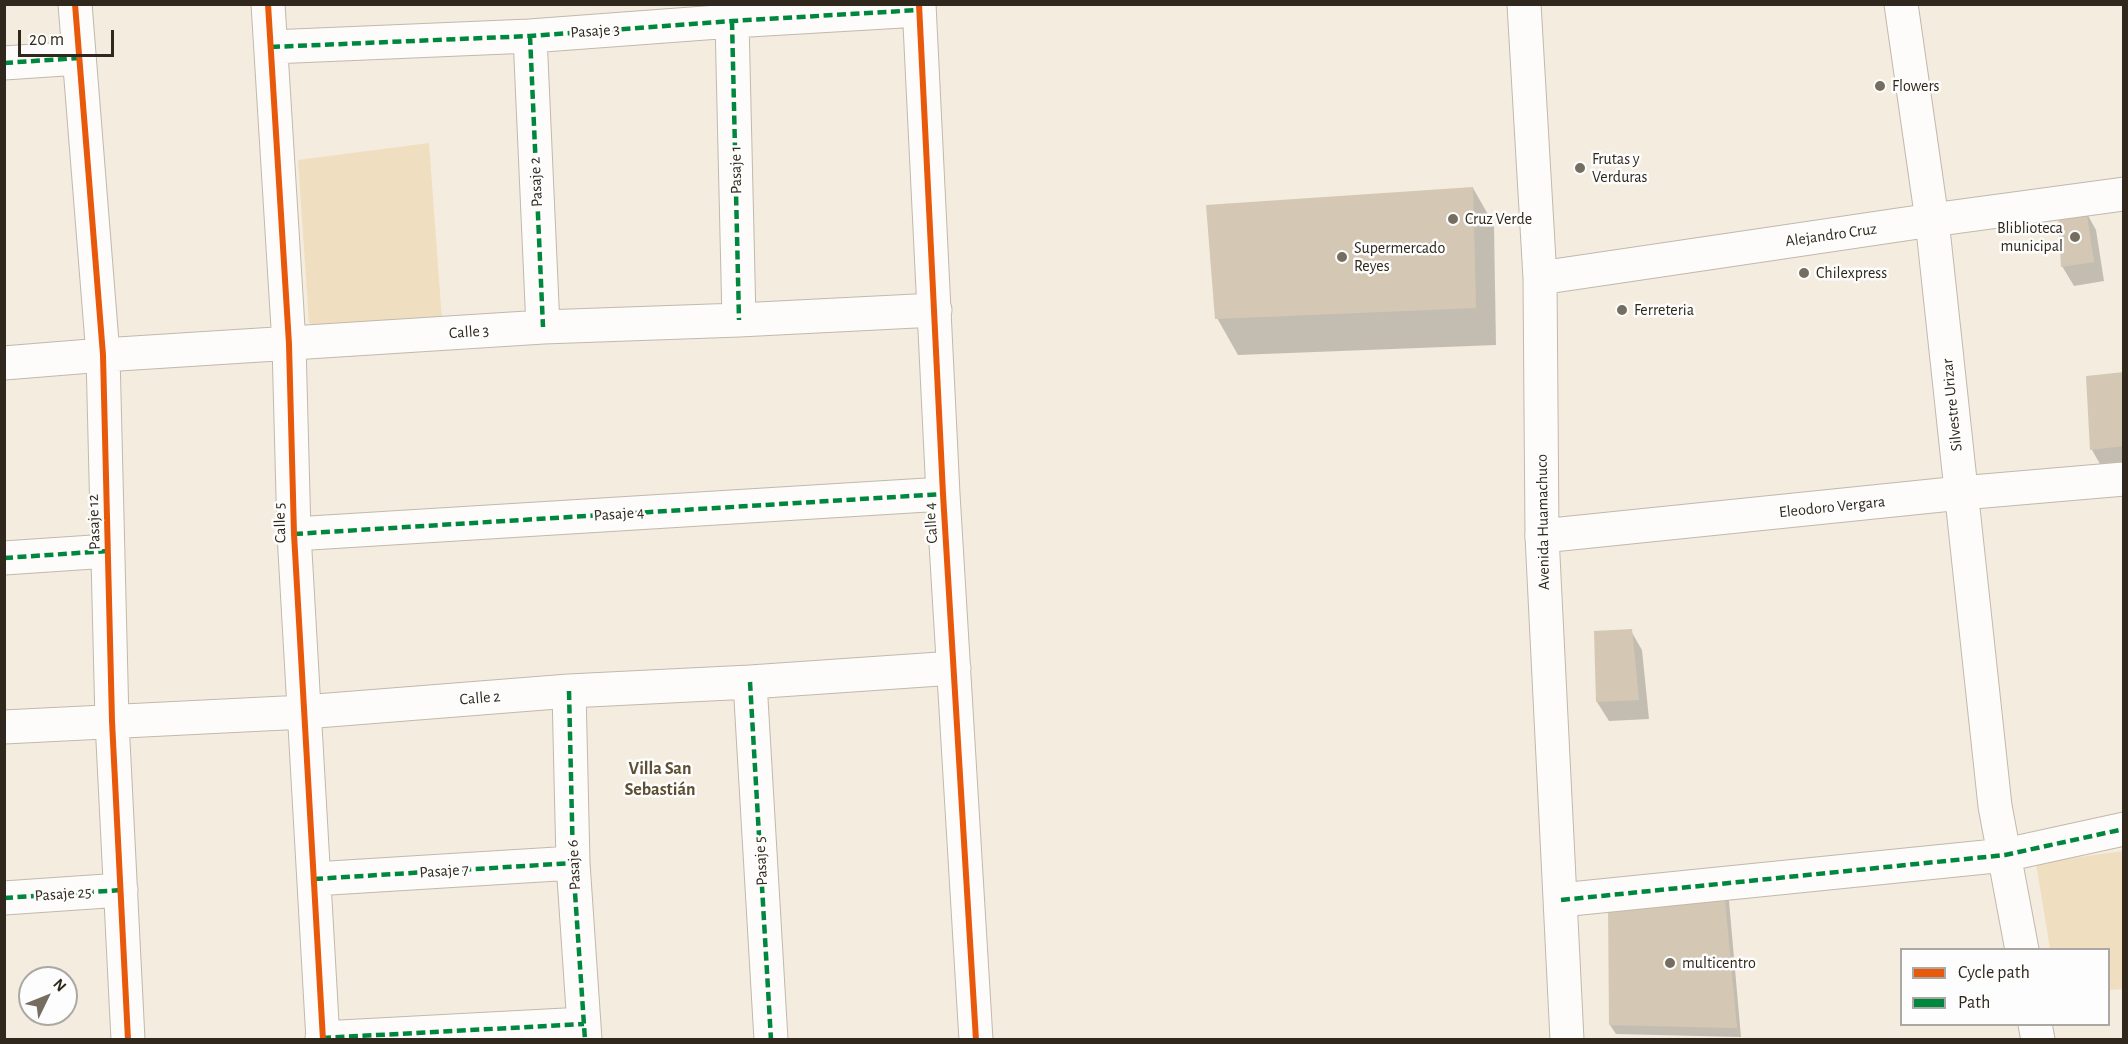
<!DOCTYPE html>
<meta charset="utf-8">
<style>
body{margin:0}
#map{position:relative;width:2128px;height:1044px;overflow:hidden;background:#f4ecde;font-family:"Alegreya Sans",sans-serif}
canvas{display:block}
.frame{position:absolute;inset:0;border:6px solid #30281c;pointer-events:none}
.legend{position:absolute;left:1900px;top:948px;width:210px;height:78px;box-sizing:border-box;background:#fdfdfd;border:2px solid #aba8a3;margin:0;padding:8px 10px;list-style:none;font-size:18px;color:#30281c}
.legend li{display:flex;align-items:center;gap:12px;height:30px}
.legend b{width:30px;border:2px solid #aba8a3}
.north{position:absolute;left:18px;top:966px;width:60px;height:60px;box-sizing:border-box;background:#fdfdfd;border:2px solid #aba8a3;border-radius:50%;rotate:47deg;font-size:16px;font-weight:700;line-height:24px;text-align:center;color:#30281c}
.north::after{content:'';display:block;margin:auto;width:21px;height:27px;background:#756d60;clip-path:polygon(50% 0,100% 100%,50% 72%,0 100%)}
.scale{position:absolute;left:18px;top:30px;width:96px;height:27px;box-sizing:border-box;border:3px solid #30281c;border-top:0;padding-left:8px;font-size:18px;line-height:21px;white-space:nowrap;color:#30281c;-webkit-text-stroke:4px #fdfdfd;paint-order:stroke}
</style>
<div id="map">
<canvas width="2128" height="1044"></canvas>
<div class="frame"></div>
<ul class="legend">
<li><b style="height:8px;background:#e8590c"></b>Cycle path</li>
<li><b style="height:8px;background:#00873e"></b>Path</li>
</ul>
<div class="north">N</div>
<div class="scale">20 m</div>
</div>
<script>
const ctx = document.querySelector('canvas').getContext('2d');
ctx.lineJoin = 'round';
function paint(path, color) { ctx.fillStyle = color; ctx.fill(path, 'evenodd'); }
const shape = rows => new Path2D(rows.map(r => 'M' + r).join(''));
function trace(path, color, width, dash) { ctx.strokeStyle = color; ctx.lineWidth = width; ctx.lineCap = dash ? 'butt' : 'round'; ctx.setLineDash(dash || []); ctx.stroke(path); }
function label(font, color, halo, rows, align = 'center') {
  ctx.font = font + ' "Alegreya Sans",sans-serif'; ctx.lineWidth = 5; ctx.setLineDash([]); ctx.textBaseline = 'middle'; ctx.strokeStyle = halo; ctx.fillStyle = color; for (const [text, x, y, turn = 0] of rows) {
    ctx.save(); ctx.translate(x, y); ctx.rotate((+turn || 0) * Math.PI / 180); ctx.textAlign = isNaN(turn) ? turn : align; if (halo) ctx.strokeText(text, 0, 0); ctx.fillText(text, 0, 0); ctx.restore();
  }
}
paint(shape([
 [429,143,442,320,324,328,309,323,298,160],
 [2123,851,2123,989,2109,990,2108,950,2050,949,2036,863]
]), '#f0dec0');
paint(shape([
 [1473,188,1494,225,1496,345,1238,355,1217,318],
 [2085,210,2096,230,2104,281,2074,286,2062,266],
 [2124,374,2124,476,2108,478,2092,450],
 [1631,631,1642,650,1649,719,1609,721,1597,702],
 [1723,892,1729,901,1741,1037,1616,1034,1610,1025]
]), '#0003');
paint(shape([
 [1473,187,1476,308,1215,319,1206,205],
 [2086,209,2094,262,2061,267,2058,212],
 [2124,372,2124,446,2090,450,2086,376],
 [1632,629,1639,700,1596,702,1594,631],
 [1724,890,1737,1028,1609,1025,1608,902]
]), '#d4c8b4');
const minor = shape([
 [75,4,103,355,112,721,128,1040],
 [268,4,289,344,294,534,323,1040],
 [919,4,943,494,976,1040],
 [1901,4,1932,220,1995,806,2022,950],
 [732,21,739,320],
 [530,36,543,327],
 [271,47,530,36,732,21,919,10],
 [4,63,79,58],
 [4,363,103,355,543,327,739,320,935,310],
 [294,534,943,494],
 [1542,536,1961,493,2124,479],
 [4,558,108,551],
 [750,682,771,1040],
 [569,691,573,863,585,1040],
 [4,727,304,712,569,691,750,682,954,668],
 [314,879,573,863],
 [4,898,121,890],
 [1561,900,2005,855,2124,829],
 [2035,1024,2038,1040],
 [322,1038,584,1024]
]);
const major = shape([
 [1524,4,1540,278,1542,536,1567,1040],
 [1540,278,1932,220,2124,194]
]);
trace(minor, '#c0b9ac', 35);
trace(major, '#c0b9ac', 35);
trace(minor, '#fdfcfa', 33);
trace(major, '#fdfcfa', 33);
trace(shape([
 [732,21,739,320],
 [530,36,543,327],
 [271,47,530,36,732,21,919,10],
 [4,63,79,58],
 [294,534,943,494],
 [4,558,108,551],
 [750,682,771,1040],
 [569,691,573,863,585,1040],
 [314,879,573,863],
 [4,898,121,890],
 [1561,900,2005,855,2124,829],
 [322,1038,584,1024]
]), '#00873e', 4.5, [9, 4.5]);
trace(shape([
 [75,4,103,355,112,721,128,1040],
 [268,4,289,344,294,534,323,1040],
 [919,4,943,494,976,1040]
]), '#e8590c', 6);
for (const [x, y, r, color] of [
 [1880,86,6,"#756d60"],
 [1580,168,6,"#756d60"],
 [1453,219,6,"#756d60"],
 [2075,237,6,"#756d60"],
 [1342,257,6,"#756d60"],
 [1804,273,6,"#756d60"],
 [1622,310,6,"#756d60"],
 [1670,963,6,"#756d60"]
]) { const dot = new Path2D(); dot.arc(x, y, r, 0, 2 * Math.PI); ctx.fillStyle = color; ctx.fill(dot); trace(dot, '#fdfdfd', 2); }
label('16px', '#30281c', '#fdfdfd', [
 ["Pasaje 3",595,31,-4],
 ["Pasaje 1",736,170,-91],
 ["Pasaje 2",536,182,-93],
 ["Alejandro Cruz",1831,235,-8],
 ["Calle 3",469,332,-4],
 ["Silvestre Urizar",1952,405,-96],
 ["Eleodoro Vergara",1832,507,-6],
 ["Pasaje 4",619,514,-4],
 ["Pasaje 12",94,522,-92],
 ["Avenida Huamachuco",1543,522,-91],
 ["Calle 5",280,523,-92],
 ["Calle 4",931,523,-94],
 ["Calle 2",480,698,-5],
 ["Pasaje 5",761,861,-93],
 ["Pasaje 6",574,865,-93],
 ["Pasaje 7",444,871,-4],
 ["Pasaje 25",63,894,-4]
]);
label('16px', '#30281c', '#fdfdfd', [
 ["Flowers",1892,86],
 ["Frutas y",1592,159],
 ["Verduras",1592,177],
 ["Cruz Verde",1465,219],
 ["Bliblioteca",2063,228,"right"],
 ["municipal",2063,246,"right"],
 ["Supermercado",1354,248],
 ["Reyes",1354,266],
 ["Chilexpress",1816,273],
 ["Ferreteria",1634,310],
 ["multicentro",1682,963]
], 'left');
label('bold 18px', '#5f4f32', '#fdfdfd', [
 ["Villa San",660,769],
 ["Sebastián",660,790]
]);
</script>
